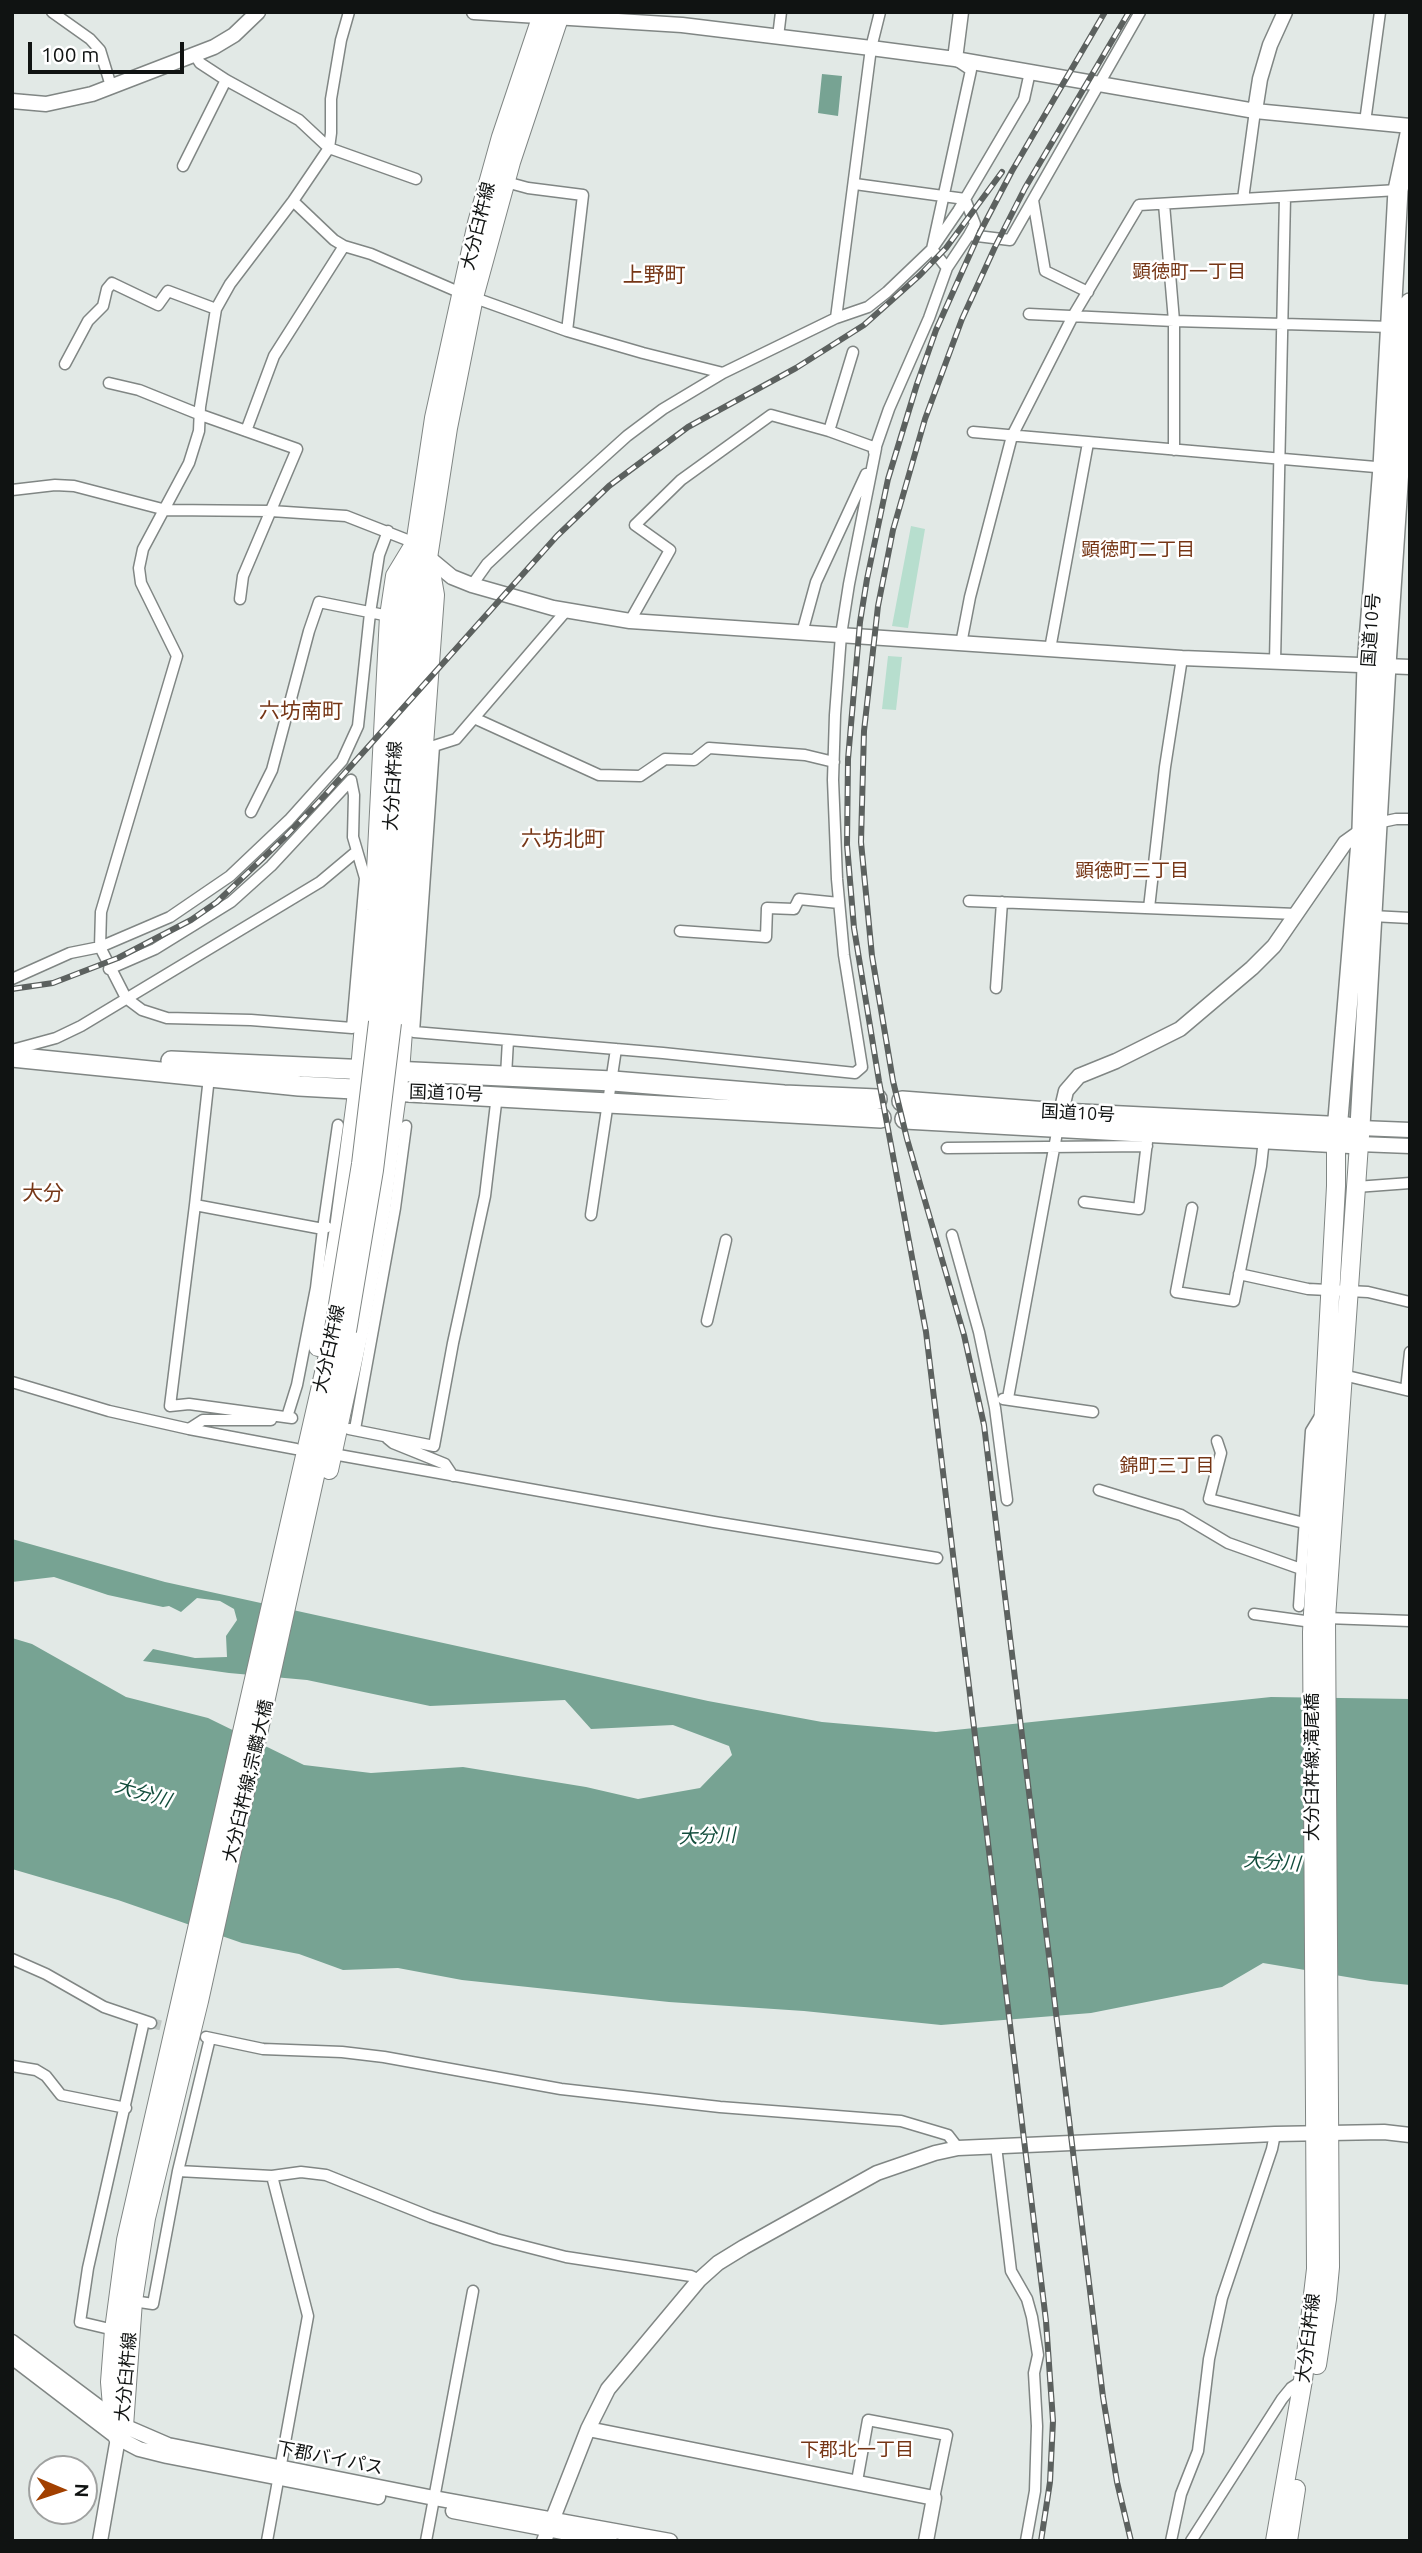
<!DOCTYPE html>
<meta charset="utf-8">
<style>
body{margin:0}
#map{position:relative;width:1422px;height:2553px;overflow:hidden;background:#e2e9e6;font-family:Ubuntu,sans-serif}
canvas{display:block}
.frame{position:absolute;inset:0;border:14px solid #101312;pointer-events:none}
.north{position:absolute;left:28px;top:2455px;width:70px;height:70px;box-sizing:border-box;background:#fff;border:2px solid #9fa1a0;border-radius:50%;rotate:92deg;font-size:19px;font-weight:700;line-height:28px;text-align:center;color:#101312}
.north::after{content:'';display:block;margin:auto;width:24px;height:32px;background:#a24000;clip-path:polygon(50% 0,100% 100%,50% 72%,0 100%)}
.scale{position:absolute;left:28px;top:42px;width:156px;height:32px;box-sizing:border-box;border:4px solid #101312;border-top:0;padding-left:9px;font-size:21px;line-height:24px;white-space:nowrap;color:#101312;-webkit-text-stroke:5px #fff;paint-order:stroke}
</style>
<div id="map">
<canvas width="1422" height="2553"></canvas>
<div class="frame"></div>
<div class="north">N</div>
<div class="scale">100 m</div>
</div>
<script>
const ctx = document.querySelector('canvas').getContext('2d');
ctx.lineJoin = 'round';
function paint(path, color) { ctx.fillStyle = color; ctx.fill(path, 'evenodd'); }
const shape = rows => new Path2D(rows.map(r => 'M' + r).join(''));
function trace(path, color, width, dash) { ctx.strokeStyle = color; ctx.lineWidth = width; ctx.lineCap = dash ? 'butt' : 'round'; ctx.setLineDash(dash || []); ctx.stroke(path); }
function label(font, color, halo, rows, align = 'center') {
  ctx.font = font + ' Ubuntu,"Noto Sans JP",sans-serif'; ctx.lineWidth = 5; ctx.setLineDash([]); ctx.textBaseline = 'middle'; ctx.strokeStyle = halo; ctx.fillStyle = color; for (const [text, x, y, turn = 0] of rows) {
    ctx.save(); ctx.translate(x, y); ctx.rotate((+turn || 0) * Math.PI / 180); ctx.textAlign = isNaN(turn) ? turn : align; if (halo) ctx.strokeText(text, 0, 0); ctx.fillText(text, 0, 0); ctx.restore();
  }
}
paint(shape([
 [911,526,925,529,908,628,892,626],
 [888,656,902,657,896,710,882,709]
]), '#b7dece');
paint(shape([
 [822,74,842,76,838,116,818,113],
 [12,1539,165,1582,708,1701,822,1722,936,1732,1271,1697,1410,1699,1410,1985,1371,1981,1263,1963,1222,1987,1091,2013,941,2025,804,2011,669,2002,462,1980,398,1968,343,1970,299,1954,242,1943,118,1900,12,1869,12,1638,32,1644,126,1697,208,1718,304,1765,371,1773,463,1767,586,1787,638,1799,700,1788,732,1755,729,1746,673,1725,591,1729,565,1700,430,1706,307,1680,229,1673,143,1661,153,1649,195,1658,227,1657,226,1636,237,1620,234,1609,220,1601,197,1598,181,1612,169,1606,163,1607,108,1595,54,1577,12,1582]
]), '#77a393');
trace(shape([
 [342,761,351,780],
 [151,2023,179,2030]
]), '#c2c9c6', 10, [10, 5]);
const minor = shape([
 [52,12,90,39,100,50,111,86],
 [349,12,341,40,331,99,331,133,329,148,293,201,230,284,216,309,200,407,199,431,189,463,143,549,139,568,141,583,177,656,101,912,100,947,126,998,142,1010,167,1018,251,1020,352,1028,365,878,353,837,354,795,351,780],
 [778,37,781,12],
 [195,55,200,63,226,80,299,120,329,148,416,179],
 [1365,122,1380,12],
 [183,166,226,80],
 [506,182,528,188,583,195,567,331],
 [855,184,965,199,975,224,969,235],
 [1243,199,1255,111],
 [1033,200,1045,271,1088,292],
 [293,201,334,240,344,246,371,254,461,293,567,331,643,353,723,373],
 [1164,204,1174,321,1174,450],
 [947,268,969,235,1010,240,1140,12],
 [1029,314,1174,321,1392,327],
 [836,318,871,48,880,12],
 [65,364,88,321,103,306,107,289,112,283,158,305,168,291,216,309],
 [109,383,139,390,201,415,297,449,243,576,240,599],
 [246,431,274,356,344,246],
 [829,431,853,352],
 [973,432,1410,470],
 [874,452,889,409,929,318,947,268,932,249,971,70,959,62],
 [12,490,55,485,74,486,166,510,271,511,346,516,415,543],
 [472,585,487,564,535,519,627,436,663,409,723,373,836,318,868,307,887,292,932,249,958,211,1024,99,1030,72],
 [566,611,456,739,434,746,414,1032,663,1053,855,1073,862,1067,844,955,837,879,833,780,835,715,841,635,849,584,876,448,829,431,771,415,681,480,635,525,670,550,630,621],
 [802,633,816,582,866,474],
 [961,644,970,597,1012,436,1073,316,1139,205,1398,190],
 [1050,649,1088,443],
 [1275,662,1285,197],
 [474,718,599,775,640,776,665,759,694,760,709,748,805,755,834,762],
 [251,812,272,770,309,631,319,602,389,616],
 [1377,823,1396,819,1410,819],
 [969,901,1296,914],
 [1149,908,1165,767,1182,658],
 [1372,916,1410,918],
 [680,931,766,937,767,908,794,909,799,899,839,903],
 [109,969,155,949,231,902,271,866,351,780],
 [12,979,70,953,100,947,170,917,230,876,289,820,342,761,358,726,370,613,379,555,388,531],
 [996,988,1002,902],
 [12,1050,56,1038,81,1026,320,882,357,851],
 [506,1076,508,1040],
 [209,1077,195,1205,170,1406,189,1404,292,1418],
 [947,1148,1147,1146],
 [1356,1187,1410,1183],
 [1084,1202,1139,1209,1147,1142],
 [195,1205,323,1229,338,1125],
 [1192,1208,1176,1292,1234,1301,1261,1166,1264,1139],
 [591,1215,616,1049],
 [952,1235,979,1332,995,1408,1007,1500],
 [1239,1274,1308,1289,1368,1292,1410,1302],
 [707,1321,726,1240],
 [1343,1375,1410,1391],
 [12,1382,109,1411,189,1429,296,1449],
 [1406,1390,1410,1352],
 [1008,1398,1058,1127],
 [1003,1399,1093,1412],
 [287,1417,297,1385,316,1288,323,1229,327,1227],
 [189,1429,203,1420,271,1420],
 [349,1429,434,1446,453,1343,485,1196,497,1095],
 [355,1429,395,1208,406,1126],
 [387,1438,393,1443,445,1464,453,1476],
 [1217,1441,1221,1453,1209,1499,1304,1523],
 [333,1454,714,1522,937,1558],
 [1099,1490,1181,1515,1228,1543,1301,1569],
 [1299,1606,1311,1431,1322,1413],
 [1254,1614,1312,1622],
 [1326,1618,1410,1621],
 [12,1959,46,1974,104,2007,151,2023],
 [206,2037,263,2049,342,2052,384,2057,561,2089,720,2107,901,2121,948,2135,958,2148],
 [12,2066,36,2070,46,2076,61,2095,126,2108],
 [996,2146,1011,2271,1027,2299,1032,2317,1038,2355,1034,2373,1037,2426,1035,2491,1026,2541],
 [178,2171,272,2176,301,2172,326,2175,431,2217,496,2239,566,2257,691,2276,699,2280],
 [133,2301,153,2304,178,2171,210,2038],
 [114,2330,80,2322,88,2268,144,2021],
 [857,2481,868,2420,947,2435,934,2498],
 [267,2541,308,2316,272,2176],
 [426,2541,473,2291],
 [1171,2541,1181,2494,1198,2451,1209,2359,1222,2298,1272,2149,1275,2134],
 [1191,2541,1282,2399,1291,2388,1303,2380]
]);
const tertiary = shape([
 [474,12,682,25,871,48,955,59,1255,111,1410,126],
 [955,59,961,12],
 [12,101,46,104,92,94,214,47,234,35,258,12],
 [1255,111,1260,79,1270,45,1285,12],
 [423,553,452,577,472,585,553,608,630,621,1182,658,1410,667],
 [1059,1121,1066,1091,1079,1076,1116,1061,1180,1029,1252,968,1274,946,1345,843,1366,828],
 [1360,1128,1410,1130],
 [1359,1144,1410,1146],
 [12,2342,124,2426,168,2445,434,2498,670,2541],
 [12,2357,118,2438,139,2449,167,2456,378,2497],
 [588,2429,934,2498,926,2541],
 [453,2511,610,2541],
 [100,2541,118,2438],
 [544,2541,588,2429,608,2389,699,2280,718,2263,744,2247,877,2173,935,2153,958,2148,1275,2134,1384,2132,1410,2135]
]);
const primary = shape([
 [378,1022,388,899,398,703,412,565,434,418,477,223,501,137,543,12],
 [392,1023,411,705,428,558,448,428,474,297,511,162,561,12],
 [318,1347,339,1229,360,1070,374,910,389,616,395,576,415,543],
 [329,1470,359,1332,381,1210,400,1072,435,595,431,572],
 [1317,2365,1327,2299,1330,2267,1326,1618,1359,1144],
 [120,2435,124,2426,133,2301,146,2218,199,2001,347,1331],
 [118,2438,113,2418,110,2382,114,2330,126,2240,334,1329],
 [1275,2541,1303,2380,1316,2269,1312,1632,1336,1186,1336,1143],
 [1288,2541,1296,2489]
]);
const trunk = shape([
 [12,1057,299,1086,881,1118],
 [171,1061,613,1081,784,1095,877,1099],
 [902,1101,1061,1113,1348,1127],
 [905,1119,1359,1144,1386,665,1410,303],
 [1336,1143,1362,829,1367,665,1383,467,1398,190,1410,134]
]);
trace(minor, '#808684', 13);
trace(tertiary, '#808684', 17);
trace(primary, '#808684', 20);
trace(trunk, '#808684', 22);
trace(minor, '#fff', 10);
trace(tertiary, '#fff', 14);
trace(primary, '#fff', 18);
trace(trunk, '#fff', 19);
const rail = shape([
 [1129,12,1025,188,995,247,962,319,925,419,893,530,878,606,864,731,861,842,872,956,893,1081,907,1139,964,1335,984,1425,1103,2397,1117,2482,1131,2541],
 [12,989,53,983,118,958,191,920,217,902,285,837,325,795,557,536,609,486,688,427,796,368,864,325,920,275,946,248,1002,172],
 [1041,2541,1050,2482,1053,2421,1046,2321,926,1332,879,1081,854,928,847,845,848,759,860,622,867,579,888,479,917,384,936,330,979,234,1012,171,1105,12]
]);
trace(rail, '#5c615f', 6);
trace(rail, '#fff', 3.5, [10]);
const primaryBridge = shape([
 [334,1329,361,1164,378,1022],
 [347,1331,374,1170,392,1023]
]);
trace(primaryBridge, '#808684', 20, []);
trace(primaryBridge, '#fff', 18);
label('18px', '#101312', '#fff', [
 ["大分臼杵線",478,226,-76],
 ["国道10号",1371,630,-86],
 ["大分臼杵線",393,786,-87],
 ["国道10号",446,1093,2],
 ["国道10号",1078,1113,3],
 ["大分臼杵線",329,1349,-78],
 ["大分臼杵線;滝尾橋",1312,1767,-90],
 ["大分臼杵線;宗麟大橋",248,1781,-77],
 ["大分臼杵線",1308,2338,-83],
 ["大分臼杵線",126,2377,-85],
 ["下郡バイパス",330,2458,11]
]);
label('19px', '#763616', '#fff', [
 ["顕徳町一丁目",1189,272],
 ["顕徳町二丁目",1138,550],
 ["顕徳町三丁目",1132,871],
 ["錦町三丁目",1167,1466],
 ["下郡北一丁目",857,2450]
]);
label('italic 19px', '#124d3c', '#fff', [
 ["大分川",143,1793,16],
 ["大分川",707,1836,-2],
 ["大分川",1272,1862,4]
]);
label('21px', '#763616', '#fff', [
 ["上野町",654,275],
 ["六坊南町",301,711],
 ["六坊北町",563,839],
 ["大分",43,1193]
]);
</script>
